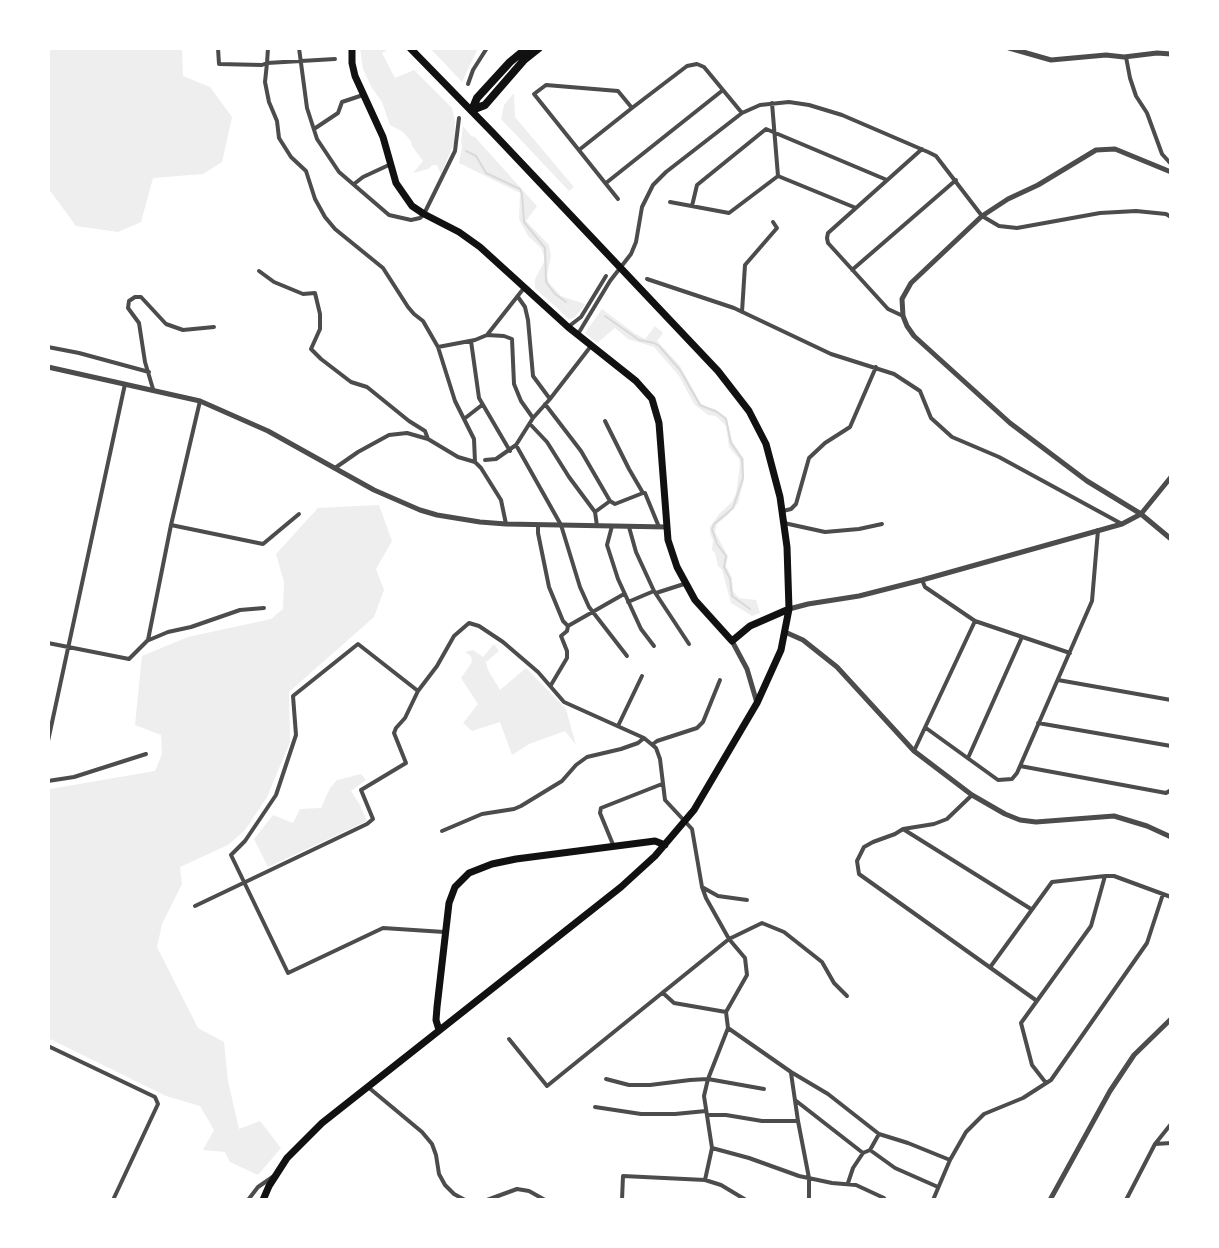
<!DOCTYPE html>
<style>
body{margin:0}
#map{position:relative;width:1219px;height:1248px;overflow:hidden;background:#fff;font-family:"PT Sans Narrow",sans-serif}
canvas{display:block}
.frame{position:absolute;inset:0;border:50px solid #fff;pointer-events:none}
</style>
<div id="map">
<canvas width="1219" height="1248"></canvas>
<div class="frame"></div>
</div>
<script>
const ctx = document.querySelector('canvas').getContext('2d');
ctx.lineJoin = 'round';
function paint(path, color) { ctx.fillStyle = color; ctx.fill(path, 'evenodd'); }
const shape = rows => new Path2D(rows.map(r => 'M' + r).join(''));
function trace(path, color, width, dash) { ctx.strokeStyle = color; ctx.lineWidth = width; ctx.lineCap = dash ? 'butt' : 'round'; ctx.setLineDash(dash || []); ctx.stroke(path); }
paint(shape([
 [48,48,182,48,183,76,210,87,232,117,222,162,203,174,153,178,141,222,118,232,76,226,51,192,48,193],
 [360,48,391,48,382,53,395,78,414,70,452,108,455,122,454,143,441,174,437,165,433,165,428,169,413,173,423,161,412,146,411,141,403,132,390,125,382,102,372,88,363,69],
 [430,48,478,48,462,82],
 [514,93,515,117,574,187,569,191,501,119,504,105],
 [463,126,472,137,474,136,537,206,526,221,549,245,551,256,547,276,549,283,561,296,585,304,575,317,569,319,535,288,535,279,544,262,544,256,541,248,528,236,519,219,520,193,459,163,462,147,461,141],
 [602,309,634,333,645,339,655,326,663,333,657,341,680,366,700,402,703,406,715,409,726,417,732,441,744,459,744,480,738,503,727,516,717,524,715,532,728,556,726,566,732,578,733,591,739,598,756,600,760,613,752,616,731,603,722,570,718,566,715,553,712,550,713,540,710,534,710,527,719,514,732,502,736,493,740,465,739,459,729,447,726,426,716,416,708,415,694,404,679,376,654,347,628,339,615,328,597,343,585,333],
 [379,505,392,541,376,569,384,590,374,617,289,692,290,742,267,797,245,830,228,845,180,867,182,884,162,924,157,947,198,1028,224,1042,228,1081,239,1129,260,1121,281,1148,258,1175,230,1162,225,1152,203,1150,214,1130,200,1106,166,1096,48,1038,48,792,50,789,155,771,162,754,161,735,135,725,142,656,188,637,271,619,283,609,284,582,276,554,307,520,318,508],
 [494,644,499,651,486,662,488,670,500,690,526,668,566,709,576,745,565,731,529,744,512,755,500,722,472,731,463,723,478,704,461,678,472,662,471,656,465,652,473,650,483,657],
 [361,774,366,780,351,791,360,805,367,821,268,867,254,839,273,815,293,823,300,809,321,808,330,788,337,780]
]), '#eee');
trace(shape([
 [466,151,476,156,486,173,520,189,522,194,524,222,545,248,546,282,555,294,566,302],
 [605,316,639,340,654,343,659,346,680,370,700,405,717,412,726,419,731,443,742,459,743,478,733,508,714,524,712,529,717,544,726,556,724,567,730,579,732,596,750,609]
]), '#d9d9d9', 2);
trace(shape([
 [218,48,219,64,262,65,267,63,268,48],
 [299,48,307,108,317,139,339,172,389,215,411,220,420,218,424,214,455,151,459,118],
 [1126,57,1130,78,1136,96,1147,113,1162,154,1171,164],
 [335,59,267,63,265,82,269,102,277,121,279,138,291,157,306,171,315,199,325,217,335,229,383,268,408,307,414,314,423,321,438,347,455,401,474,439,475,462,481,468,501,500,506,524],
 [468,84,473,70,487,48],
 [314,129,338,113,342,102,363,95],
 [579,150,632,108],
 [778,176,856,208],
 [606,183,723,90],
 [354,184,363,177,391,164],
 [618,199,534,94,546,85,618,91,632,108,687,66,697,64,704,67,742,113],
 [670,202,729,213,778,176,772,103],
 [692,206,697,185,766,129,887,180],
 [852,270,956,180],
 [259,271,274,282,303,294,315,293,320,314,320,329,311,349,321,359,351,382,367,387,409,421,425,431,428,439],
 [647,279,734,308,831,354,894,374,920,391,931,418,952,437,999,457,1122,524],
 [518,297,525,307,528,320,533,376,550,399],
 [742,312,745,265,777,228,773,222],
 [903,316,888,309,828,243,827,238,828,233,922,149],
 [568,327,581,317,606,276],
 [578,334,610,281,631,254,636,242,642,207,653,185,666,172,742,113,760,105,789,102,809,105,842,115,928,152,936,156,982,216,999,226,1017,228,1100,213,1136,211,1166,214,1171,217],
 [487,335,524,288],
 [471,341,479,398,510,451],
 [48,347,79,353,149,372],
 [438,347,475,340,487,335,504,336,512,339,514,384,521,401,533,418],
 [153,389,145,362,139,323,128,308,129,301,135,297,141,297,166,324,183,330,214,327],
 [545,404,581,451,610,501,595,512],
 [464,419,482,405],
 [605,421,629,469,643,493,645,493,659,527],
 [530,424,547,442,569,477,595,512,597,526],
 [516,445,561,525,580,587,589,607,627,656],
 [485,460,496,459,516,445,533,418,550,399,591,346],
 [335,468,358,452,389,435,407,433,428,439,458,457,475,462],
 [610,501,615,504,643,493],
 [783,511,791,509,796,504,809,458,825,443,850,427,876,367],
 [784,523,825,532,859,529,882,524],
 [171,525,263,544,299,514],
 [538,525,538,533,549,587,563,621,568,626,624,594],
 [612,526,607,545,618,579,641,629,654,646],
 [629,527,636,552,654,591,689,644],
 [922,580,925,587,975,621,1070,653],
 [656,593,684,584],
 [628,602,654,591],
 [149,640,168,632,191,627,240,610,264,608],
 [48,643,129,659,148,640,171,525,200,401],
 [1058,680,1171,700],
 [551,685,567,658,567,651,561,636,567,631,568,626],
 [418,691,358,644,293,696,296,735,276,795,245,841,231,855,288,973,383,928,444,932],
 [1038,723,1171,746],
 [618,726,642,676],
 [926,728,998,780,1012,779,1017,773,1092,601,1098,530],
 [48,741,125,384],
 [653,744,657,741,697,728,703,722,720,680],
 [914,751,975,621],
 [968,758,1022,637],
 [1020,766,1166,793,1171,790],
 [48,781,74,777,146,754],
 [972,795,947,819,934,824,903,829,1031,909],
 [903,829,895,834,873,842,864,847,857,861,859,874,1037,1001],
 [442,831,482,814,514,809,521,806,562,781,576,765,587,757,621,749,638,743,644,738],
 [614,847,600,813,601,808,662,784],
 [702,887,718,896,747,900],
 [195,906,367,824,373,819,361,790,406,763,394,733,396,728,405,718,418,691,437,666,454,636,469,623,479,626,503,642,538,672,564,702,644,738,656,748,660,759,665,800,692,829,702,887,706,898,729,939,745,958,747,975,726,1012,728,1028,708,1079,704,1096,712,1148,705,1180],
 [991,966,1052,882,1105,876,1114,876,1171,897],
 [663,993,674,1003,726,1012],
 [728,1028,791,1072,828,1094,879,1134,908,1143,950,1160],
 [509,1039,547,1086,729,939,762,923,784,932,822,962,834,983,847,996],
 [48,1046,155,1097,158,1104,113,1200],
 [791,1073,798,1121,809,1178,809,1200],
 [606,1079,629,1085,650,1085,690,1080,708,1079,764,1089],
 [1046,1083,1032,1065,1021,1023,1091,926,1105,876],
 [368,1087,422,1132,432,1144,436,1155,439,1174,445,1185,454,1194,465,1200],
 [795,1100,863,1153],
 [595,1107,641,1114,675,1114,706,1111],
 [707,1115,726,1115,762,1121,798,1121],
 [1155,1144,1171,1143],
 [712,1148,749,1158,799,1176,832,1183,856,1185,884,1198],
 [870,1150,895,1168,938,1187],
 [848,1183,853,1168,863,1153,870,1150,879,1134],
 [248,1200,258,1187,274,1176],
 [487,1200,517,1189,529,1191,545,1200],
 [622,1200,623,1176,705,1180,721,1185,746,1200],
 [933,1200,950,1160,966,1132,984,1114,1023,1098,1051,1080,1147,943,1163,894],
 [1126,1200,1155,1144,1171,1124]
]), '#4c4c4c', 4);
trace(shape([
 [1009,48,1051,60,1106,55,1124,57,1157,53,1171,54],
 [1171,172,1115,149,1096,150,1038,185,1008,199,982,216,911,283,902,299,903,316,907,326,914,336,1010,423,1087,481,1141,514,1171,539],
 [48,367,200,401,268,431,374,490,420,510,437,515,480,522,506,524,667,527],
 [789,609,808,604,859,596,922,580,1122,524,1141,514,1171,477],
 [785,632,803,640,837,667,914,751,972,795,1005,814,1020,820,1036,822,1114,816,1147,826,1171,837],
 [732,641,747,669,757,703],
 [1050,1200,1110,1091,1134,1055,1171,1019]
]), '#4c4c4c', 5);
trace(shape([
 [352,48,352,63,355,76,383,137,396,183,412,206,424,214,459,232,480,247,568,327,636,381,652,399,659,423,668,540,677,567,695,600,732,641,750,626,789,609],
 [439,1030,436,1020,437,1007,449,903,455,887,469,873,492,864,516,859,655,841,665,845],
 [263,1200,269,1186,287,1158,322,1123,621,887,655,856,694,810,757,703,781,650,789,609,787,547,780,497,766,444,749,411,718,371,493,133,410,48]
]), '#111', 7);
trace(shape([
 [472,110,485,105,524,60,539,48],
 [472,110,477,98,510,62,527,48]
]), '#111', 8);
</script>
